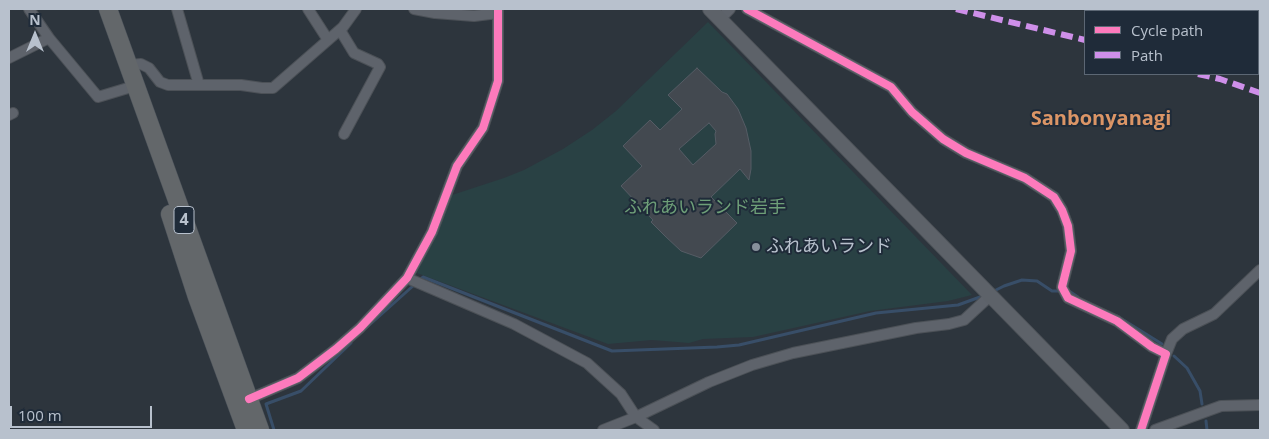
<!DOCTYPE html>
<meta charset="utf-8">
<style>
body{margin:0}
#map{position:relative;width:1269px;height:439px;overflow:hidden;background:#2d353d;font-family:"Open Sans",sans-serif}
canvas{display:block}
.frame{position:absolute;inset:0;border:10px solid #b8c1cd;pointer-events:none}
.legend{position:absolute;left:1084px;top:10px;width:175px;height:65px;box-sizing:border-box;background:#1f2b39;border:1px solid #5c6774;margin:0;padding:6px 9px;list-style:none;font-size:15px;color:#b8c1cd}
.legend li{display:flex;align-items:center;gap:10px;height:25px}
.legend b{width:25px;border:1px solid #5c6774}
.north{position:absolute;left:10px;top:10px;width:50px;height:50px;-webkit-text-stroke:4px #1f2b39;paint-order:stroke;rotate:0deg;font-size:14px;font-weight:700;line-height:20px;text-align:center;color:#b8c1cd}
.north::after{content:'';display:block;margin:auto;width:18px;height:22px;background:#b8c1cd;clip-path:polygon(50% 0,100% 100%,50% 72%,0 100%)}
.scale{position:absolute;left:10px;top:406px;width:142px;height:22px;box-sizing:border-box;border:2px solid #b8c1cd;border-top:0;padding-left:6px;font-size:15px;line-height:18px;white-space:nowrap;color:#b8c1cd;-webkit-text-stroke:4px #1f2b39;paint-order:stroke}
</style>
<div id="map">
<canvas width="1269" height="439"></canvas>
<div class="frame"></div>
<ul class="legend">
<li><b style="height:6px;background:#fd7abc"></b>Cycle path</li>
<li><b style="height:6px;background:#ce8fe9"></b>Path</li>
</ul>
<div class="north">N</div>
<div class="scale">100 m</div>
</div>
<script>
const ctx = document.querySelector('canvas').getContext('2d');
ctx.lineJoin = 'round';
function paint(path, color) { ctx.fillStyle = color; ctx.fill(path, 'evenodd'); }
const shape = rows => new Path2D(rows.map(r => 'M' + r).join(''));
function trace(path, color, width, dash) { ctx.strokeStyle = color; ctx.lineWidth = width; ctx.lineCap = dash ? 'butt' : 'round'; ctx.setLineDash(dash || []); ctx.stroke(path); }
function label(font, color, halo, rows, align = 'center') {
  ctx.font = font + ' "Open Sans","Noto Sans JP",sans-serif'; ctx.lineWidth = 4; ctx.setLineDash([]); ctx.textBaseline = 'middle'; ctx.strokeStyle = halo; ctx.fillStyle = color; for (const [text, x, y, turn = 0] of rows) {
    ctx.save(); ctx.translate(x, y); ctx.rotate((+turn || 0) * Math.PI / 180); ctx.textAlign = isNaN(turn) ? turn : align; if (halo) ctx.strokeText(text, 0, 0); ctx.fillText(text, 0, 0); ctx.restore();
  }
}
paint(shape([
 [708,22,972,295,948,301,870,311,753,337,703,339,689,343,652,340,608,344,417,273,452,195,504,178,524,170,563,149,592,130,616,111]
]), '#294144');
trace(shape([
 [996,290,1004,286,1022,280,1037,281,1052,291,1069,291,1078,297],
 [1117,316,1162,344],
 [366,328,423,277,612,351,717,347,739,345,876,313,958,305,980,297],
 [1174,356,1187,368,1200,391,1202,404],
 [1206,421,1207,430],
 [274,430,266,404,301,391,351,343]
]), '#384e68', 3);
const building = shape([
 [697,68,722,92,727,94,738,109,746,128,751,151,751,169,749,180,740,169,711,197,737,223,701,258,681,251,665,236,651,222,653,220,621,186,642,166,623,146,650,120,660,130,682,109,668,95,697,68],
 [709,123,716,131,715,134,716,144,693,165,679,149,709,123]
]);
paint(building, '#434950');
trace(building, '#555c65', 1);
const street = shape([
 [29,9,49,38,98,97,128,88],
 [177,9,199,85],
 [308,9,328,40],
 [414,9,435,13,474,16,498,13],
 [747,9,891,87,912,112,943,139,966,153,1025,178,1054,197,1062,210,1068,226,1071,251,1062,287,1068,298,1117,321,1152,347,1166,354,1141,430],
 [720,19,730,9],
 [340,30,354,53,378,64,380,67,344,134],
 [9,58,49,38],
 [128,65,141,64,149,68,160,82,168,85,241,85,262,88,273,88,343,27,356,9],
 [9,115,13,113],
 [407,278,514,324,587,363,621,394,636,417,654,430],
 [1166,354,1172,339,1183,329,1214,314,1260,270],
 [249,399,298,378,336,349,360,328,407,278,432,232,457,166,483,128,498,81,498,9],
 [603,430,636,417,709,382,752,365,793,353,916,328,949,324,964,320,990,296],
 [1155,430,1221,406,1260,405]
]);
const secondary = shape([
 [710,9,1122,430]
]);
const highway = shape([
 [108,9,260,430],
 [170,214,197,297,246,430]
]);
trace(street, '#4c5157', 12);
trace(secondary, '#4c5157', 16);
trace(highway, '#4a5159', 19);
trace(street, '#5e636b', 10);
trace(secondary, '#5d6269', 14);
trace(highway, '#63676a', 18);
trace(shape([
 [956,9,1085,40],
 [1258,60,1260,61],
 [1198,74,1220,79,1260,93]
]), '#ce8fe9', 6, [12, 6]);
trace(shape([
 [747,9,891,87,912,112,943,139,966,153,1025,178,1054,197,1062,210,1068,226,1071,251,1062,287,1068,298,1117,321,1152,347,1166,354,1141,430],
 [249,399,298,378,336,349,360,328,407,278,432,232,457,166,483,128,498,81,498,9]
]), '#fd7abc', 8);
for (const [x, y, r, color] of [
 [756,247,5,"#87909b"]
]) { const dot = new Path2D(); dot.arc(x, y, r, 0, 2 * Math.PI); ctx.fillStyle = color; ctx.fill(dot); trace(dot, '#1f2b39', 2); }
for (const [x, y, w] of [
 [184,220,20]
]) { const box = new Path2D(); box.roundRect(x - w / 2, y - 13.5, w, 27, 4); ctx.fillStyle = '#1f2b39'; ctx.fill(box); trace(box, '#b8c1cd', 1); }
label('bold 16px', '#b8c1cd', null, [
 ["4",184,220]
]);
label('18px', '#6e9f78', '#1f2b39', [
 ["ふれあいランド岩手",705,208]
]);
label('18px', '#b8c1cd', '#1f2b39', [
 ["ふれあいランド",766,247]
], 'left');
label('bold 20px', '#db9566', '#1f2b39', [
 ["Sanbonyanagi",1101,119]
]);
</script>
